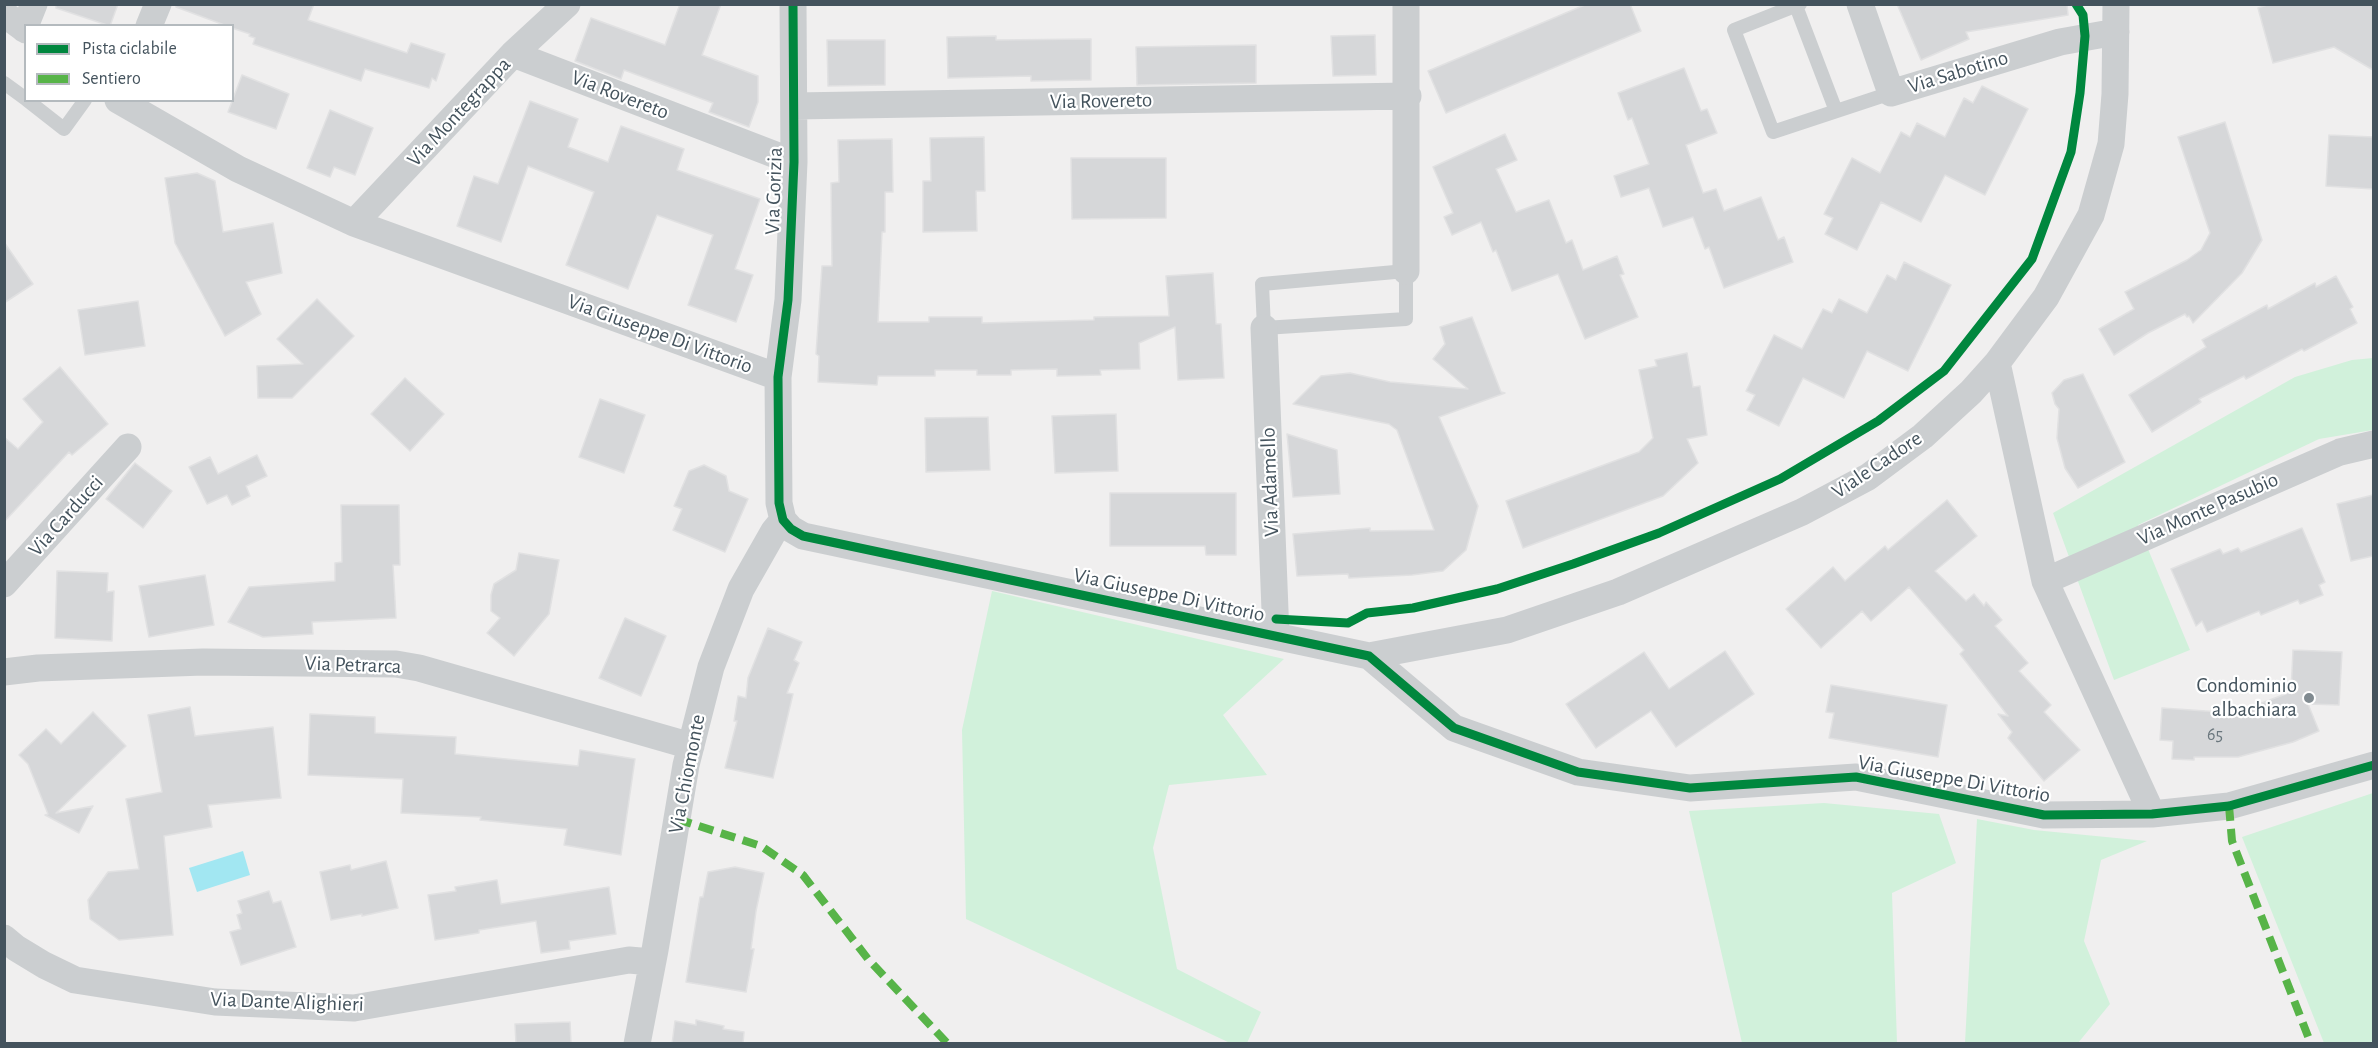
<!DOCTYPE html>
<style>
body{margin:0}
#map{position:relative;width:2378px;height:1048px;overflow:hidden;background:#f0efef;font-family:"Alegreya Sans",sans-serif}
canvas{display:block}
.frame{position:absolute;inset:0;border:6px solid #44535d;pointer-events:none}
.legend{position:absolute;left:24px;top:24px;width:210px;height:78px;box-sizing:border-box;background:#fff;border:2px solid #b4babe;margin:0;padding:8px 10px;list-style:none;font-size:18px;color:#44535d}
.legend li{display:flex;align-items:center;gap:12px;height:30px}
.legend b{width:30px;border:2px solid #b4babe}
</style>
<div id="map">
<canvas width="2378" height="1048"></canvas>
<div class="frame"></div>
<ul class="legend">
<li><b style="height:8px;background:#00873e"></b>Pista ciclabile</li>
<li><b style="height:8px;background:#57b448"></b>Sentiero</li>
</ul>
</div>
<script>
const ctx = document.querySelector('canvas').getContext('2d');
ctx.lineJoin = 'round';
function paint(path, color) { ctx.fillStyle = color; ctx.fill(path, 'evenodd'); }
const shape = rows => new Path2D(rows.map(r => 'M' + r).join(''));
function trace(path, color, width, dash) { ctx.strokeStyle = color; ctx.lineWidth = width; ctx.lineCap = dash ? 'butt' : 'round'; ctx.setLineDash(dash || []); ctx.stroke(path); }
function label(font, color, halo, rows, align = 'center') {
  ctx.font = font + ' "Alegreya Sans",sans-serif'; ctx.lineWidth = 4.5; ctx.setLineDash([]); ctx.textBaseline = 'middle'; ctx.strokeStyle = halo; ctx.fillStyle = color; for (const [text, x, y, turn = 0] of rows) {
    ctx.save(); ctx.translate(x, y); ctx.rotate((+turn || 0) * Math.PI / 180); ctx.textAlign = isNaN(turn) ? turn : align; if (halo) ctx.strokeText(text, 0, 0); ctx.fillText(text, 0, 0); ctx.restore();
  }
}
paint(shape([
 [2373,358,2373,430,2319,439,2138,525,2190,650,2114,680,2053,513,2295,377,2352,360],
 [992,591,1284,659,1223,715,1267,775,1169,785,1153,848,1177,969,1261,1012,1247,1043,1230,1043,966,919,962,730],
 [2373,793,2373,1043,2324,1043,2242,837],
 [1824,803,1939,814,1956,863,1892,893,1897,1043,1742,1043,1689,811],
 [1977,819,2034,830,2147,841,2101,860,2084,941,2110,1004,2078,1043,1965,1043]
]), '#d1f1db');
paint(shape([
 [243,851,250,875,197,892,189,868]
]), '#a2e7f2');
const building = shape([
 [56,4,118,4,110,26,56,8,56,4],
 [176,4,314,4,308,20,407,53,411,43,445,54,436,81,432,78,429,88,365,69,361,81,253,44,255,38,249,36,250,34,232,28,232,26,227,26,176,7,176,4],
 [680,4,721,4,702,55,758,76,758,102,749,127,709,112,713,103,624,70,621,79,575,61,591,18,665,45,680,4],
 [1587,4,1630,4,1641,31,1446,113,1428,71,1587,4],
 [1897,4,2067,4,2068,15,1966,32,1969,39,1921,60,1897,4],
 [2270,4,2373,4,2373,70,2334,47,2273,63,2258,8,2270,4],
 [1375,35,1376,75,1333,76,1331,36,1375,35],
 [996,36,996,40,1091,39,1091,80,1031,81,1031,76,948,78,947,37,996,36],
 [827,40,885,40,885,85,828,86,827,40],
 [1256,45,1256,83,1137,85,1136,47,1256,45],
 [1684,68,1701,111,1707,109,1717,133,1686,145,1703,193,1716,189,1724,211,1761,197,1778,240,1784,237,1793,262,1724,288,1709,247,1705,249,1693,217,1663,227,1649,188,1621,197,1614,176,1649,164,1632,118,1628,120,1618,93,1684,68],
 [242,75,289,94,276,129,228,112,242,75],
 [1982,86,2028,109,1985,195,1945,175,1921,222,1881,202,1857,250,1825,234,1833,218,1824,214,1852,158,1880,173,1901,132,1910,137,1917,123,1945,137,1964,98,1973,103,1982,86],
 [530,101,578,119,568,147,608,162,621,126,684,149,677,170,760,199,735,269,753,275,736,322,688,305,713,235,657,215,628,289,566,265,594,192,528,166,501,242,457,226,474,176,498,184,530,101],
 [330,110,373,128,355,175,334,167,330,177,307,168,330,110],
 [2225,122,2262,240,2242,273,2193,323,2189,316,2187,317,2185,314,2148,333,2114,355,2099,329,2134,309,2125,292,2187,260,2201,250,2210,233,2178,137,2225,122],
 [1505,134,1517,160,1496,169,1516,212,1549,200,1566,243,1572,240,1583,270,1617,256,1624,274,1620,275,1638,317,1585,339,1558,274,1512,291,1496,250,1493,252,1481,222,1452,235,1444,217,1453,213,1433,167,1505,134],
 [2329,135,2373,137,2373,189,2326,186,2329,135],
 [984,137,985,191,976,191,977,231,923,232,923,181,931,181,930,138,984,137],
 [892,139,893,192,885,192,885,232,882,232,878,322,929,322,929,317,982,317,982,323,1094,320,1094,317,1169,316,1166,276,1213,273,1216,324,1221,324,1224,378,1178,380,1175,327,1139,343,1140,369,1100,370,1101,375,1057,376,1057,369,1011,370,1011,375,977,375,977,370,935,370,935,376,878,376,877,385,818,382,819,356,816,354,822,266,832,266,831,183,839,182,838,140,892,139],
 [1071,158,1166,158,1166,218,1072,219,1071,158],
 [197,173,215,181,223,232,273,223,282,273,246,282,261,314,225,336,175,243,165,178,197,173],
 [4,242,33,284,4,303,4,242],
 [1904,262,1951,285,1908,371,1867,351,1844,398,1803,378,1779,426,1747,410,1755,395,1746,391,1774,335,1802,349,1823,309,1832,313,1839,299,1867,313,1887,275,1896,280,1904,262],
 [2336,276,2353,307,2350,309,2357,323,2304,351,2302,349,2246,379,2244,376,2199,399,2201,402,2152,432,2129,395,2206,347,2202,340,2267,305,2268,309,2315,283,2316,287,2336,276],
 [317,299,354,336,292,398,258,398,257,366,303,364,277,339,317,299],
 [138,301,145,346,85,355,78,310,138,301],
 [1472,317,1501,392,1505,393,1439,417,1478,506,1466,550,1443,571,1412,575,1349,578,1348,574,1297,576,1293,534,1370,528,1370,531,1434,530,1397,430,1389,424,1293,404,1321,376,1350,373,1390,382,1468,389,1433,359,1445,344,1440,327,1472,317],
 [1687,353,1693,387,1700,386,1707,435,1687,439,1698,463,1663,496,1523,548,1506,501,1639,452,1653,438,1639,370,1657,366,1655,360,1687,353],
 [60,367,108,424,72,455,69,452,4,522,4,437,18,449,43,422,23,399,60,367],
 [2083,374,2125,462,2078,488,2065,468,2057,438,2059,409,2055,404,2052,393,2064,380,2083,374],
 [405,378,444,414,410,451,371,414,405,378],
 [600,399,645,415,624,473,579,457,600,399],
 [1116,414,1118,471,1055,473,1052,416,1116,414],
 [988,417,990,470,926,472,925,418,988,417],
 [1287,434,1337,450,1340,494,1293,497,1287,434],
 [257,455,267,476,246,486,250,496,232,505,227,495,207,504,189,467,210,457,218,474,257,455],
 [135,463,172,491,143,528,106,499,135,463],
 [704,465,726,476,729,491,748,499,725,552,673,530,682,509,674,506,689,471,704,465],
 [1110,493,1236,493,1236,555,1206,555,1205,546,1110,546,1110,493],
 [2373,495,2373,556,2351,561,2337,504,2373,495],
 [1947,500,1977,536,1935,571,1966,601,1974,594,1984,606,1986,602,2002,620,1995,626,2028,663,2019,671,2051,705,2044,712,2080,750,2044,781,2008,738,2012,732,1998,714,2008,716,1960,654,1964,650,1909,587,1871,621,1862,611,1821,648,1786,609,1833,567,1845,581,1885,546,1888,550,1947,500],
 [341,505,399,505,400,565,393,565,396,618,312,622,313,634,263,637,228,622,249,587,335,581,335,563,342,562,341,505],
 [2302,528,2325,582,2319,585,2323,595,2300,604,2298,600,2261,615,2259,611,2207,632,2202,621,2196,626,2171,569,2220,549,2223,554,2238,548,2241,552,2302,528],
 [519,553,559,560,549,614,514,656,487,633,500,618,491,611,491,595,494,584,516,570,519,553],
 [57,571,108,573,107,592,114,591,112,641,55,638,57,571],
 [205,575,214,625,149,637,139,586,205,575],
 [625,618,666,636,641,696,599,678,625,618],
 [768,628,802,642,794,660,799,663,787,693,793,694,773,778,725,768,737,721,734,721,738,696,746,698,748,678,768,628],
 [2293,650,2342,652,2339,705,2308,704,2319,731,2293,742,2238,757,2194,757,2194,760,2172,759,2173,741,2160,740,2162,708,2235,713,2291,692,2293,650],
 [1725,651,1754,694,1676,747,1651,711,1596,748,1566,704,1644,652,1669,689,1725,651],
 [1831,685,1947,705,1938,757,1829,738,1834,713,1826,712,1831,685],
 [190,707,195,736,273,727,281,798,208,805,212,827,164,836,173,935,119,940,90,919,88,900,108,872,139,869,126,799,162,792,148,715,190,707],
 [93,712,126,746,56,813,93,806,79,833,45,815,48,814,28,764,19,755,46,729,61,744,93,712],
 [310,714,375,717,375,733,456,737,455,754,578,766,580,750,635,759,621,855,564,845,567,829,480,820,481,817,401,813,403,779,308,775,310,714],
 [386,861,398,908,362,916,362,914,331,920,320,872,350,865,351,870,386,861],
 [735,867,764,873,756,911,751,949,754,949,746,992,686,982,700,897,703,897,708,872,735,867],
 [497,880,501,904,609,887,616,934,569,941,570,949,541,953,536,921,479,930,479,933,435,940,428,895,456,891,455,887,497,880],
 [269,891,273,903,281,901,296,947,241,965,230,932,241,929,237,915,242,913,238,901,269,891],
 [696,1020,724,1026,723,1029,744,1032,743,1044,672,1044,675,1021,696,1025,696,1020],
 [570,1022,571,1044,516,1044,515,1024,570,1022]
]);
paint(building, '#d6d7d9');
trace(building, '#e1e1e2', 1.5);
trace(shape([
 [1800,4,1734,30,1773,132,1891,93],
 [1796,6,1836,111],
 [4,83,26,99],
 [27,100,64,129,85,100],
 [1406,271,1406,319,1264,328,1262,284,1406,271]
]), '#cbced0', 14);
trace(shape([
 [793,4,794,162,788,300,778,377,779,503,783,520,791,529,803,536,1369,656,1454,728,1578,772,1690,788,1856,777,2044,815,2152,814,2229,806,2374,765],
 [1406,4,1406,271],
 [1860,4,1891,93,2060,42,2116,32],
 [4,14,26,30],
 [149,26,158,4],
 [24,29,34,4],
 [513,54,794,162],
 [118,100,238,169,354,223,778,377],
 [794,106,1408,96],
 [354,223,513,54,567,4],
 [1264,328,1276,636],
 [1997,363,2045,581,2152,814],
 [2045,581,2340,452,2374,444],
 [4,584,128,447],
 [1369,656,1507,630,1618,592,1802,512,1868,477,1923,436,1971,392,1997,363,2046,297,2091,215,2111,144,2115,94,2116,4],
 [4,672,38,668,203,662,396,664,419,668,691,746],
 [4,938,16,948,44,965,75,980,215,1002,354,1008,629,960,652,962],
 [637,1044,655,950,686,765,711,667,741,589,774,531,783,520]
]), '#cbced0', 27);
trace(shape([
 [2229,806,2232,841,2311,1044],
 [677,819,761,846,803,875,868,959,948,1044]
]), '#57b448', 8, [15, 8]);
trace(shape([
 [793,4,794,162,788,300,778,377,779,503,783,520,791,529,803,536,1369,656,1454,728,1578,772,1690,788,1856,777,2044,815,2152,814,2229,806,2374,765],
 [1276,619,1348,623,1367,613,1413,608,1497,589,1573,564,1659,533,1780,479,1878,421,1944,371,2032,259,2071,152,2080,93,2085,36,2083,15,2076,4]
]), '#00873e', 9);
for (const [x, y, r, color] of [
 [2309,698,6,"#808a90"]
]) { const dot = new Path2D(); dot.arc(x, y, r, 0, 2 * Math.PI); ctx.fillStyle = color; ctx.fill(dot); trace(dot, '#fff', 2); }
label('18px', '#6a767d', null, [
 ["65",2215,735]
]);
label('21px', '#44535d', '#fff', [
 ["Via Sabotino",1958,72,-17],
 ["Via Rovereto",620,95,21],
 ["Via Rovereto",1101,101,-1],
 ["Via Montegrappa",459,112,-47],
 ["Via Gorizia",774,191,-88],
 ["Via Giuseppe Di Vittorio",660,334,20],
 ["Viale Cadore",1877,465,-34],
 ["Via Adamello",1270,482,-92],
 ["Via Monte Pasubio",2208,509,-24],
 ["Via Carducci",66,516,-48],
 ["Via Giuseppe Di Vittorio",1169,595,12],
 ["Via Petrarca",353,665,2],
 ["Via Chiomonte",687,774,-79],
 ["Via Giuseppe Di Vittorio",1954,779,10],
 ["Via Dante Alighieri",287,1002,2]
]);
label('21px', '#44535d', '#fff', [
 ["Condominio",2297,686],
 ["albachiara",2297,710]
], 'right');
</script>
